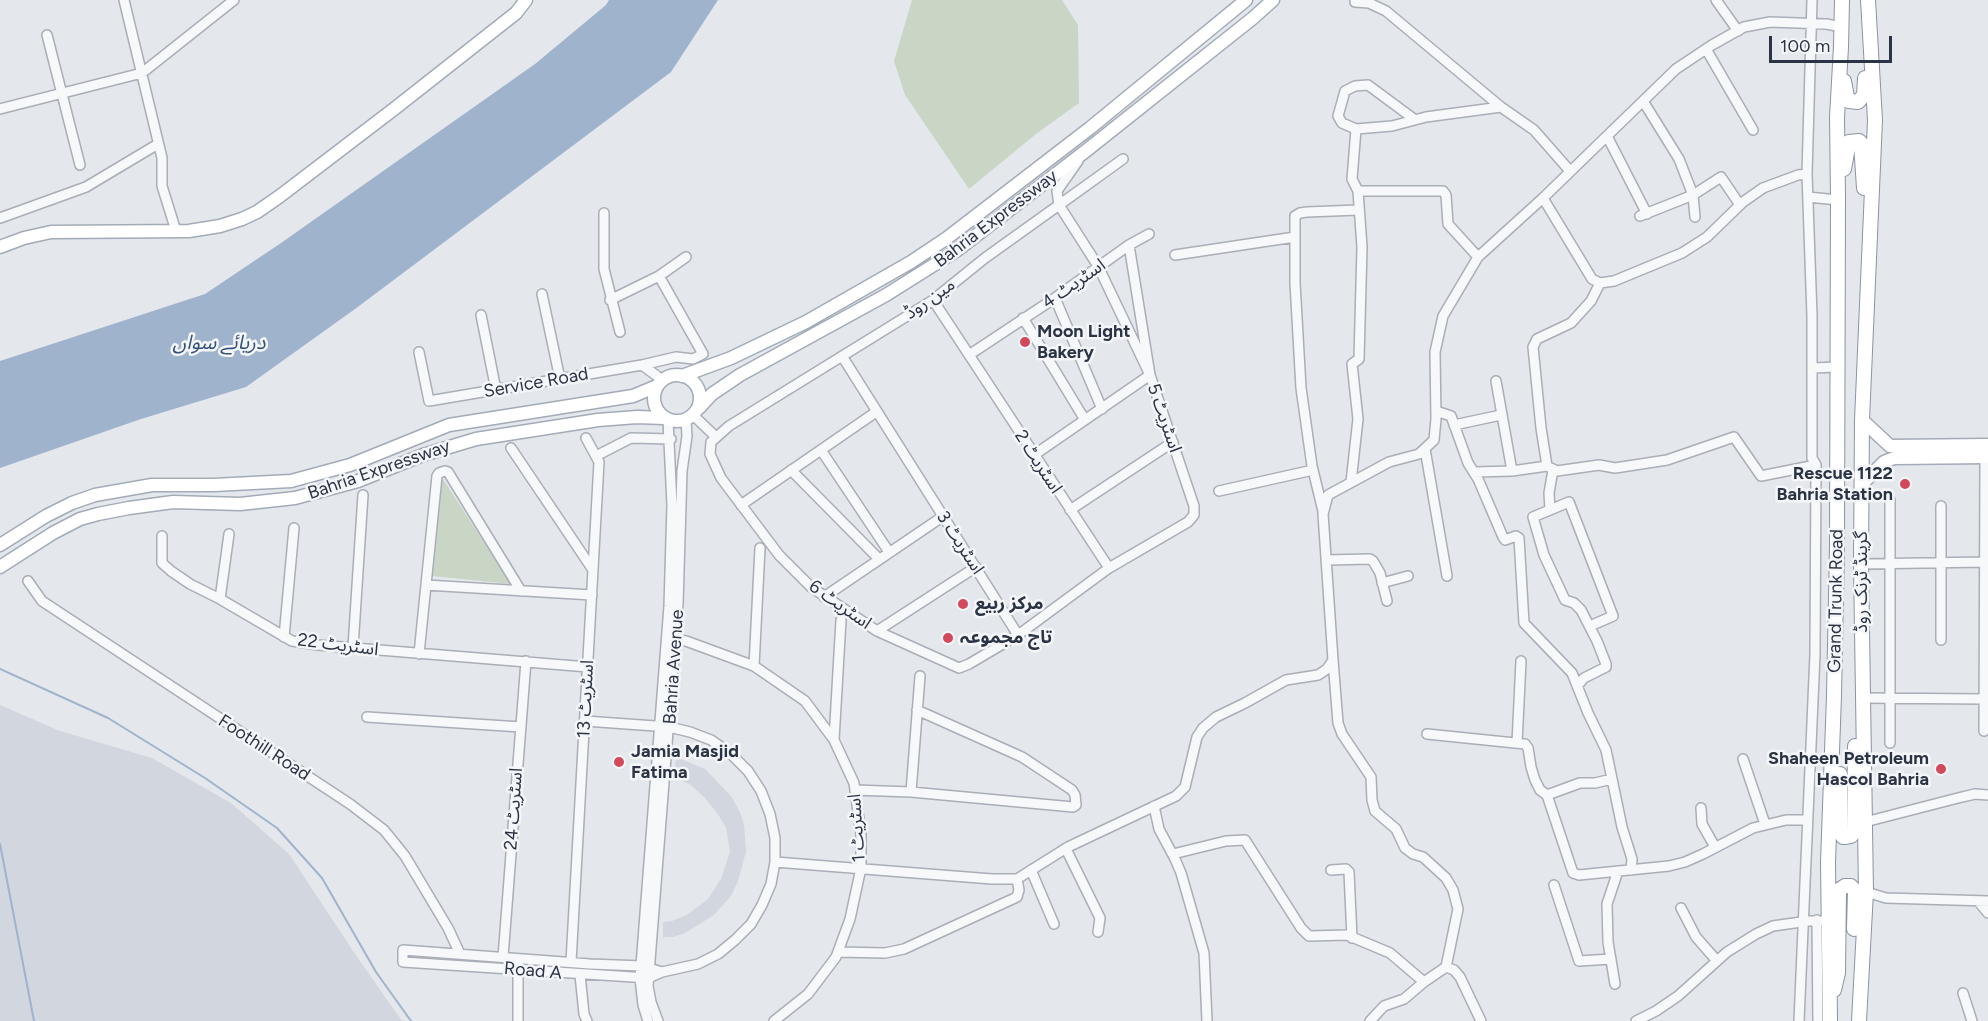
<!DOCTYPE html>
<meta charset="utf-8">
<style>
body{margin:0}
#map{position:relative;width:1988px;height:1021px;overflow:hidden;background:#e4e7ec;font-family:Figtree,sans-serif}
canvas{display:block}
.scale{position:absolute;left:1769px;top:36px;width:123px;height:27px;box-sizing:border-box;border:3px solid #2b3445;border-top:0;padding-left:8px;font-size:18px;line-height:21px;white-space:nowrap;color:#2b3445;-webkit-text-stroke:4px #f4f6f9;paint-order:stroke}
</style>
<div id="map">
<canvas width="1988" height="1021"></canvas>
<div class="scale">100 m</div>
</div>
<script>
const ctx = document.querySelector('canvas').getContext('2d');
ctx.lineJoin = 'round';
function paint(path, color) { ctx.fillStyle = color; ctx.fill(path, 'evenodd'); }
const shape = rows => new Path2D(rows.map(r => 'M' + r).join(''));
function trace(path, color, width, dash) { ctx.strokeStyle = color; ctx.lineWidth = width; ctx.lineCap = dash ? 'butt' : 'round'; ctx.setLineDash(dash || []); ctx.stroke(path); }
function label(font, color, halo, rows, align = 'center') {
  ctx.font = font + ' Figtree,"Noto Sans Arabic",sans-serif'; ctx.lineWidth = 5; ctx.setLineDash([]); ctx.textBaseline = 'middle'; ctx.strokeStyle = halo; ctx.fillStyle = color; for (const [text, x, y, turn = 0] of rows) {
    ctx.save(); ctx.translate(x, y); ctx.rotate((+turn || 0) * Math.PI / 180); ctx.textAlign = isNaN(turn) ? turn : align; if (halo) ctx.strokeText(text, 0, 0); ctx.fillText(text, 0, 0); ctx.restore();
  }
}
paint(shape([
 [0,705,60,731,152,758,231,803,289,854,355,954,402,1021,0,1021],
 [676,757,705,769,731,796,740,812,744,825,746,852,738,881,731,896,714,915,685,933,673,937,663,937,663,922,672,921,687,915,708,899,721,879,730,852,726,827,717,813,705,798,691,785,674,777]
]), '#d2d6de');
paint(shape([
 [912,0,1062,0,1078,25,1079,103,1036,134,969,189,905,95,894,61],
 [441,476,511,584,432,576]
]), '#c9d6c5');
paint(shape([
 [609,0,718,0,671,72,355,309,246,387,141,419,0,468,0,361,205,294,281,243,535,64,606,5]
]), '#9fb4cc');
trace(shape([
 [0,669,108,718,205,778,277,828,322,878,376,972,411,1021],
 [0,844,34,1021]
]), '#9fb4cc', 2);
const minor = shape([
 [124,0,162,158,162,186,176,231],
 [1716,0,1738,31],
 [1355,2,1369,3,1386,11,1501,107,1534,130,1570,171],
 [47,35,80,165],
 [1706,49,1753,130],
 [1643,101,1679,159,1693,195,1695,217],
 [0,109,142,73,234,0],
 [1414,119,1368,85,1355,86,1345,91,1338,116,1342,123,1356,129,1392,126,1426,117,1501,107],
 [1607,136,1647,214],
 [1078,161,1057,191,1059,205,1098,266,1150,375,1194,506,1194,515,1188,522,1109,568,1018,635,969,664,959,668,877,631,811,587,779,555,721,478,710,454,711,442,729,426,933,300,985,258,1059,205,1123,159],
 [1358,191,1443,191,1446,195,1448,224,1478,257],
 [1808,197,1838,200],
 [1543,198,1592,279,1600,283,1614,281,1682,253,1707,237,1743,202,1763,188,1798,175,1807,174],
 [604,213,604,269,620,332],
 [1640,216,1693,195,1721,177,1740,205],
 [0,218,86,187,158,144],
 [1175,255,1295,237],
 [542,294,560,379],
 [1055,298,1102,409],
 [610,300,659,276,686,257],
 [933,300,1109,568],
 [481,315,496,390],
 [1023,318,1085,420],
 [419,352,429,401,642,365,657,376,661,381],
 [969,355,1055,298,1129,245,1149,234],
 [842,356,1018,635],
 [642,365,676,357,693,359,703,354,659,276],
 [1812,368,1838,367],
 [1436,411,1451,416,1468,463,1478,479,1503,537,1505,540,1516,536,1519,538,1524,623,1572,673,1588,713,1606,750,1622,827,1632,859,1631,870],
 [693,415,716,437],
 [1454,425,1501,415],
 [511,448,593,570],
 [1425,449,1447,576],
 [821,450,889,552],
 [1034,455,1150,375,1129,245],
 [596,456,631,438,671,439],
 [1547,466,1541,428,1533,347,1537,339,1571,323,1591,301,1600,283],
 [791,470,879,559],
 [1512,471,1547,466,1557,471,1599,465,1615,468,1667,460,1734,437,1761,476,1816,465],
 [1474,472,1512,471,1496,381],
 [1351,482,1358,419,1352,364,1359,359,1362,247,1358,191,1352,179,1356,129],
 [1219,491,1313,470],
 [741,505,876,412],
 [1070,510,1173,442],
 [1550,510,1549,493,1553,470],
 [1323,511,1312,466,1301,388,1295,283,1295,216,1300,213,1307,212,1358,210],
 [162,536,162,563,171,571,190,584,220,599,292,641,318,645,588,667],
 [1326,560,1370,559,1373,561,1380,573,1387,601],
 [1861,564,1985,562],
 [28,581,42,601,350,804,384,830,405,856,448,928,460,954],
 [1382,583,1408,576],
 [426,585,592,595],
 [824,597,942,517],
 [220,599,229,534],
 [877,631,976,567],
 [284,637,294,528],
 [670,639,686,641,754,666,805,701,834,740,854,783,861,834,861,868,850,919,836,957,808,994,774,1021],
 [1941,640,1941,506],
 [353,647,363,495],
 [419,654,437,476,439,473,445,471,448,472,521,591],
 [1333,660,1338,723,1342,734,1371,777,1372,800,1375,811,1396,829,1405,848,1413,854,1423,857,1446,878,1453,890,1458,909,1446,967,1424,982,1404,999,1384,1006,1370,1021],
 [754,666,760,548],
 [1577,686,1584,678,1606,667,1606,664,1597,641,1581,610,1574,603,1565,600,1544,555,1533,517,1569,502,1613,616,1590,626],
 [1863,698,1985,699],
 [367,717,521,727],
 [585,721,669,727,690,732,711,740,731,754,748,771,761,791,770,814,775,838,775,862,771,884,762,905,751,924,735,940,718,954,698,964,662,972,648,978,403,962,403,950,590,964,642,966,662,972],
 [1984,731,1985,457],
 [1427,734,1525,744,1528,748,1531,767,1535,780,1540,790,1547,795,1573,873,1579,875,1669,866,1685,862,1703,854,1753,828,1786,820,1807,820],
 [834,740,841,620],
 [1517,743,1521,661],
 [1890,743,1890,500],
 [1743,759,1765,824],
 [855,790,911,792,1073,807,1076,805,1075,795,1072,790,1022,757,917,710],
 [911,792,920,676],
 [1547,795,1580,783,1595,783,1612,779],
 [1154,806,1159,829,1175,859,1181,873,1204,953,1207,1021],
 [1701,808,1702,824,1715,847],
 [1865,822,1958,798,1975,794,1988,795],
 [1066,849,1100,918,1098,932],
 [1173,854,1226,841,1245,840,1301,928,1309,936,1347,935,1390,953,1424,982],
 [775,862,992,879,1017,879,1068,847,1176,796,1185,787,1197,737,1203,728,1216,717,1245,703,1286,680,1318,675,1327,669,1333,660,1323,514,1328,495,1389,462,1419,454,1434,440,1436,419,1435,352,1443,316,1478,257,1543,198,1676,69,1712,45,1744,27,1770,22,1826,24,1842,27],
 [1031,870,1054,924],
 [1331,870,1346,869,1349,872,1352,938],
 [1554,885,1579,961,1611,959],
 [1866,892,1886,898,1988,901],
 [1978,901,1988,913],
 [1681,908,1696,937,1717,961],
 [1817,920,1818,1021],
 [838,952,885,953,904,949,1017,897,1019,890,1017,879],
 [503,957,526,661],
 [571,962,599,462,586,438],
 [518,963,518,1021],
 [1446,967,1454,970,1460,977,1481,1021],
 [580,975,584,1014,587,1021],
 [1615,984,1608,942,1607,904,1618,871],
 [1963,993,1972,1021],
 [648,1021,643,1005,640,978,669,606,672,505,668,420],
 [658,1021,651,1002,648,986,678,604,682,471,687,436,686,420],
 [1636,1021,1656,1011,1678,996,1727,952,1756,934,1773,926,1808,921,1827,921],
 [1799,1021,1815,654,1816,465,1812,458,1812,316,1807,174,1812,0]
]);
const major = shape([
 [0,247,24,238,51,232,189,231,220,226,242,219,257,212,280,196,394,109,516,13,526,0],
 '654 398a23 23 0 1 1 46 0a23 23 0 1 1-46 0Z',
 [682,376,731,358,806,322,911,262,947,238,1090,128,1246,0],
 [699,408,712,394,740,375,886,295,956,251,1087,150,1253,18,1273,0],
 [1862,420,1890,446,1988,445],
 [1863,483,1884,462,1894,458,1988,457],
 [0,545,46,516,72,503,95,495,152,485,214,485,291,481,350,465,449,425,633,396,657,386],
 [0,567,53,533,80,519,98,514,129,508,173,502,240,504,295,498,358,481,423,455,476,439,598,420,637,417,664,418]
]);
const highway = shape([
 [1844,81,1847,97,1849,101,1858,102,1864,95,1865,78],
 [1844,169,1849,142,1859,141,1861,143,1864,188],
 [1840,774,1840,832,1843,837,1846,837,1851,836,1854,832,1855,746],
 [1834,990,1838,973,1839,890,1845,886,1851,886,1855,891,1854,929],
 [1830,1021,1828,862,1834,696,1837,547,1838,197,1837,117,1841,47,1842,0],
 [1859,1021,1866,892,1861,564,1862,420,1875,120,1868,0]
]);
trace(minor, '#a9aeb7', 12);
trace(major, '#a3abb8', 15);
trace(highway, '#8b94a3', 16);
trace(minor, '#f7f8fa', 9);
trace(major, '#fff', 12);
trace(highway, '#fff', 14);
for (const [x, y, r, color] of [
 [1025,342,6,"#d1495b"],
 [1905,484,6,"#d1495b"],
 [963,604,6,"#d1495b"],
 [948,638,6,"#d1495b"],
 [619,762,6,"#d1495b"],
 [1941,769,6,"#d1495b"]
]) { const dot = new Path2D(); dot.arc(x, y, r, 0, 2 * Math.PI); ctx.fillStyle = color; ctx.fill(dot); trace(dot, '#f4f6f9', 2); }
label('18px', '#2b3445', '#f4f6f9', [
 ["Bahria Expressway",996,219,-37],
 ["اسٹریٹ 4",1074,284,-35],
 ["مین روڈ",930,299,-35],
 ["Service Road",536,383,-10],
 ["اسٹریٹ 5",1164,418,71],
 ["اسٹریٹ 2",1038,462,57],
 ["Bahria Expressway",379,470,-19],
 ["اسٹریٹ 3",960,543,57],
 ["گرینڈ ٹرنک روڈ",1862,582,-90],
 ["Grand Trunk Road",1836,601,-89],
 ["اسٹریٹ 6",840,605,35],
 ["اسٹریٹ 22",338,645,7],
 ["Bahria Avenue",674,667,-86],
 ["اسٹریٹ 13",586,699,-87],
 ["Foothill Road",264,748,33],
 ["اسٹریٹ 24",514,809,-86],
 ["اسٹریٹ 1",857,828,-94],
 ["Road A",533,971,5]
]);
label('bold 18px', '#2b3445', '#f4f6f9', [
 ["Moon Light",1037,332],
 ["Bakery",1037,353],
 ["Rescue 1122",1893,474,"right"],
 ["Bahria Station",1893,495,"right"],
 ["مرکز ربیع",975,604],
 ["تاج مجموعہ",960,638],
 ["Jamia Masjid",631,752],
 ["Fatima",631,773],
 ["Shaheen Petroleum",1929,759,"right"],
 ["Hascol Bahria",1929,780,"right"]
], 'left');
label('italic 20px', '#34527a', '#f4f6f9', [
 ["دریائے سواں",219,343]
]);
</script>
